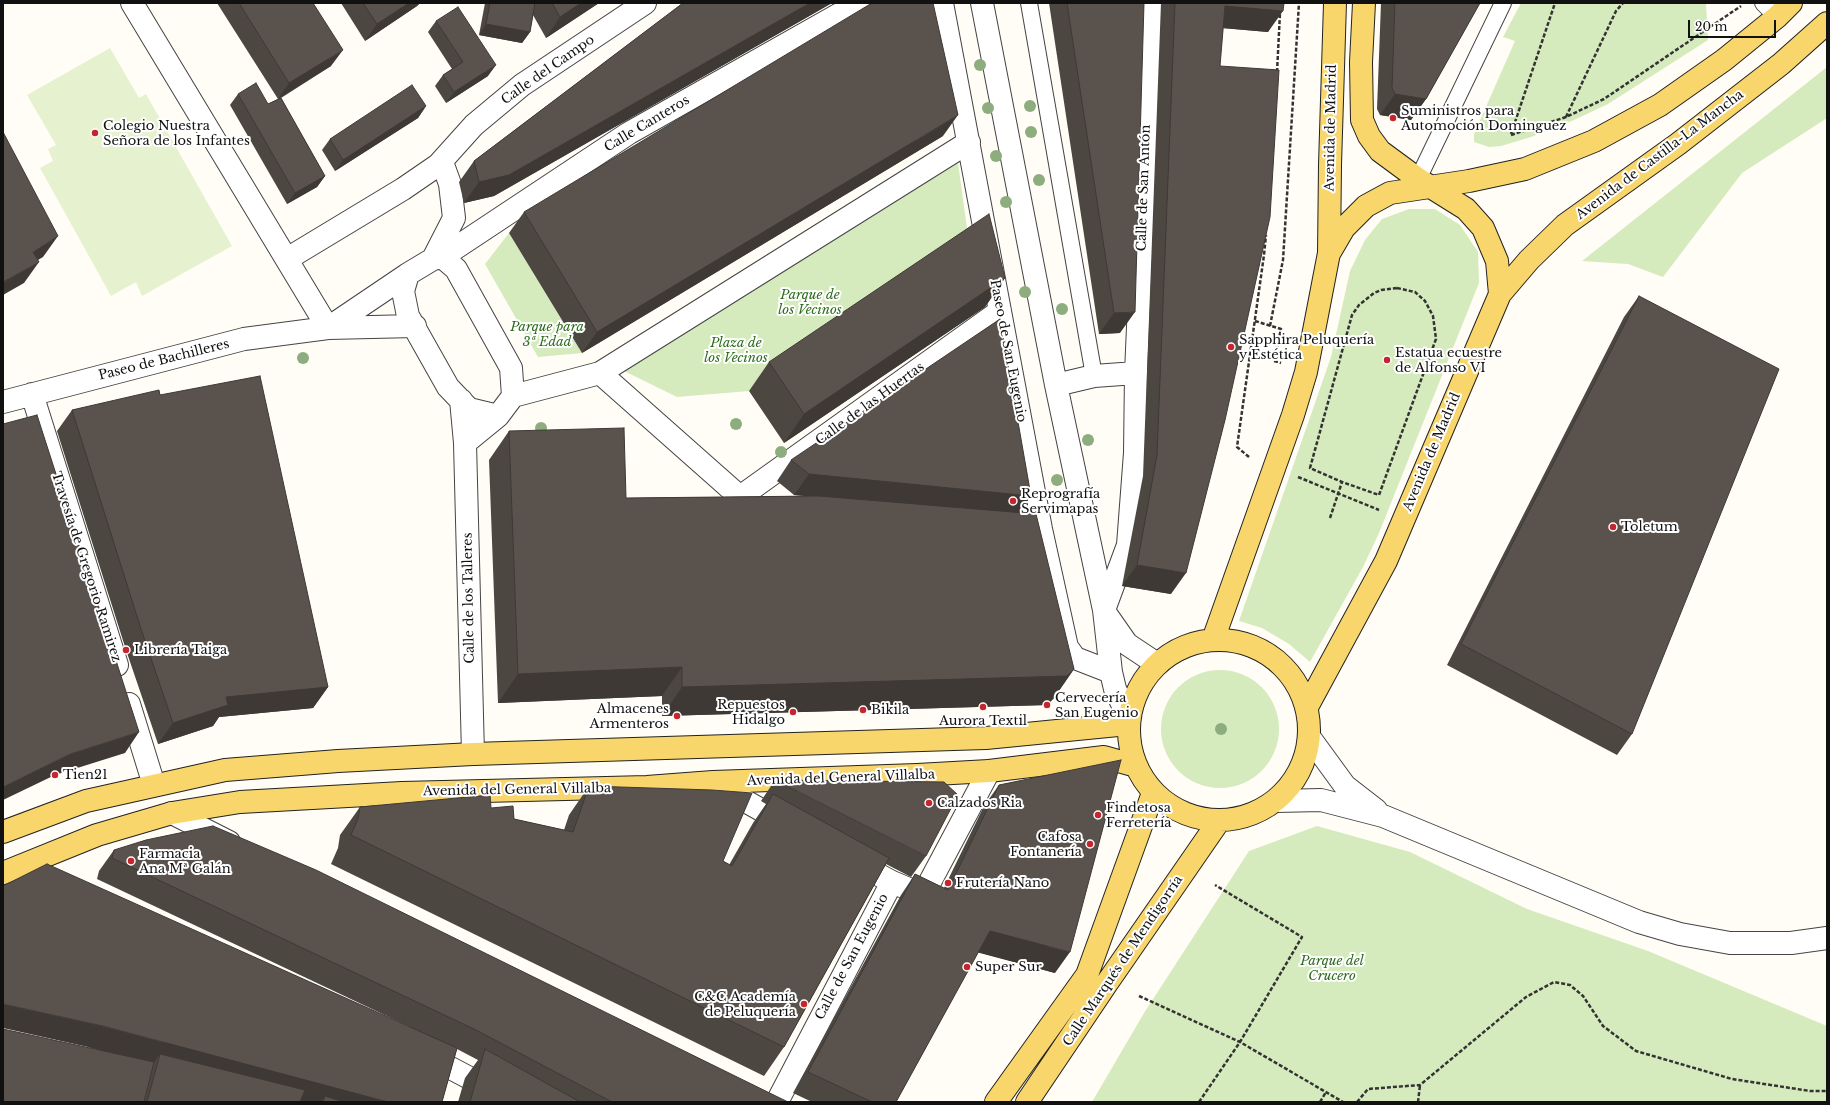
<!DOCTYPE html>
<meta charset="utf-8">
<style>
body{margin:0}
#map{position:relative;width:1830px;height:1105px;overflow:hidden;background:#fffdf5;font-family:"Libre Baskerville",serif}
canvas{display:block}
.frame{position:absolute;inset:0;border:4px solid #111;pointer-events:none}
.scale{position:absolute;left:1688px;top:20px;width:88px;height:18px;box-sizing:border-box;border:2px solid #111;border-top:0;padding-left:5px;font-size:12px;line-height:14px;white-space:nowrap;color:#111;-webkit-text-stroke:3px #fff;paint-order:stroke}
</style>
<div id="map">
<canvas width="1830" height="1105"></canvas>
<div class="frame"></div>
<div class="scale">20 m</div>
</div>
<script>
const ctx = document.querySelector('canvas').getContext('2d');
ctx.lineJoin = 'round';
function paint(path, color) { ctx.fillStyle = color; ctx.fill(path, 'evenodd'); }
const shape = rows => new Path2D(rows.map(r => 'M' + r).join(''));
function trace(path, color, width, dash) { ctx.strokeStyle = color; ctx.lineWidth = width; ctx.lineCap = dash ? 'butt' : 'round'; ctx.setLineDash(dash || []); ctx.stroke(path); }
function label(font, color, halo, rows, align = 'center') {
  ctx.font = font + ' "Libre Baskerville",serif'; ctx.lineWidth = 4; ctx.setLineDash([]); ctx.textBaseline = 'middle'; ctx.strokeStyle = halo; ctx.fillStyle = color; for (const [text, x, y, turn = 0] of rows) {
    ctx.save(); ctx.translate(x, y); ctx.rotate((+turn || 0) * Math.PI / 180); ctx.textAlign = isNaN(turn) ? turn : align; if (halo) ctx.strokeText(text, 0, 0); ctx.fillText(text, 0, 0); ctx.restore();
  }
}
paint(shape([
 [1521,3,1706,3,1708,40,1608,104,1574,120,1531,137,1501,146,1489,147,1474,142,1474,134,1515,41,1503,37],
 [1827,67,1827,118,1742,173,1663,277,1628,264,1582,261],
 [958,163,969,243,749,391,677,397,624,371],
 [1409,209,1435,209,1460,225,1478,252,1479,283,1379,533,1363,567,1310,662,1289,644,1262,628,1239,621,1331,357,1350,271,1365,240,1382,219],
 [509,233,582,353,538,357,485,264],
 '1161 729a59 59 0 1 1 118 0a59 59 0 1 1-118 0Z',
 [1317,826,1410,852,1527,909,1648,951,1827,1026,1827,1102,1092,1102,1144,1013,1249,851]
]), '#d5ebbd');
paint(shape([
 [110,48,139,98,146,94,232,246,142,296,136,282,111,296,40,168,53,161,48,149,56,145,27,95]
]), '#e6f2cf');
const lane = shape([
 [1029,3,1094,376],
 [1763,3,1777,17],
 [1418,179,1503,3]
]);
const street = shape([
 [132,3,328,328],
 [942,3,1041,529,1067,647,1075,658,1111,672],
 [982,3,1056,385,1104,610,1111,672,1115,689,1129,718],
 [442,257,629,133,859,3],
 [287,259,403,189,438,165,474,125,522,85,645,3],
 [433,259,454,218,450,184,442,162],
 [408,274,403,291,408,316,448,387,469,409,498,416],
 [328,328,408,274,433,259,442,257,456,269,511,368,513,396],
 [600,373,740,497],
 [1056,385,1094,376,1136,373],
 [32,394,117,665],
 [461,400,465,443,473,754],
 [3,402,244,339,328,328,415,326],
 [465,443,498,416,513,396,600,373,969,142],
 [740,497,1000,311],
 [1104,610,1128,545,1135,453,1136,373,1152,3],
 [1106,614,1127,644,1157,664],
 [129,704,154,785],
 [1310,738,1345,786,1376,810],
 [722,788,788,825],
 [1276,801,1321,800,1383,816,1639,922,1680,934,1730,943,1791,943,1827,938],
 [172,813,229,842],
 [853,861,892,882,923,895,989,771],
 [424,1054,515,1102],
 [777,1102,892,882]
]);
const primary = shape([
 [1330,252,1344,228,1366,206,1390,193,1469,181,1525,169,1594,141,1660,105,1724,60,1777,17,1791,3],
 [1500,294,1529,260,1565,225,1678,144,1781,64,1827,23],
 '1129 730a90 90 0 1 1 180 0a90 90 0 1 1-180 0Z',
 [1213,640,1293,415,1306,372,1329,253,1330,165,1335,3],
 [1307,707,1386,561,1500,294,1497,261,1483,228,1466,209,1418,179,1380,151,1369,136,1362,120,1361,62,1364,3],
 [3,832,86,801,225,770,338,761,473,754,986,738,1128,724],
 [3,873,97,835,172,813,240,802,402,793,647,787,713,782,917,775,989,771,1104,757,1136,766],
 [996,1102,1087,975,1153,793],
 [1027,1102,1107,983,1219,821]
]);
trace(lane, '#444', 18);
trace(street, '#444', 24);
trace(primary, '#222', 24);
trace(shape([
 [1277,72,1280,13],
 [1566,117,1616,11,1623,3],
 [1511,134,1555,3],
 [1511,135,1566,117,1604,99,1741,6],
 [1397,288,1415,292,1425,301,1433,316,1436,339,1379,495,1342,482,1310,468,1352,315,1359,305,1374,293,1381,290,1397,288],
 [1255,321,1281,329,1274,361,1281,363],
 [1270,326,1283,260,1299,3],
 [1249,457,1237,447,1264,255,1266,235],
 [1298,477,1379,510],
 [1330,518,1342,482],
 [1139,996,1240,1042,1343,1102],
 [1199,1102,1240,1042,1302,937,1215,885],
 [1320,1102,1326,1092],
 [1357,1102,1368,1089,1420,1085,1526,997,1554,982,1570,985,1583,996,1603,1026,1636,1051,1732,1079,1810,1091,1827,1091],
 [1418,1102,1420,1085]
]), '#333', 2.5, [4, 2]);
trace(lane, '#fff', 16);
trace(street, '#fff', 22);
trace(primary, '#f9d66b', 22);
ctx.fillStyle = '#8dad7f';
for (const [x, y] of [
 [980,65],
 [1030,106],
 [988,108],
 [1031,132],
 [996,156],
 [1039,180],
 [1006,202],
 [1025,292],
 [1062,309],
 [303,358],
 [736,424],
 [541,428],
 [1088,440],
 [781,452],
 [1057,480],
 [1221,729]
]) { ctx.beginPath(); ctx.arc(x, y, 6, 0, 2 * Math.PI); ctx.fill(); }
paint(shape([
 [217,3,313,3,331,66,281,98,325,176,317,187,287,204,230,105,238,94,268,104,278,99],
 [341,3,420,3,417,6,365,41],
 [485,3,599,3,546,38,533,15,530,32,522,43,479,35],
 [683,3,832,3,494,196,464,203,459,182,474,161],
 [1049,3,1144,3,1120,333,1099,334],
 [1161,3,1284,3,1268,32,1223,28,1171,594,1122,586,1143,476],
 [1381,3,1480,3,1426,99,1411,120,1380,115,1377,109],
 [436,21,488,76,446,103,435,86,443,75,452,69,428,32],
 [426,106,418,118,335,171,322,150,330,139],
 [943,136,582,353,509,233,524,212],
 [1005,278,985,307,784,443,749,391,769,362],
 [1639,296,1632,734,1617,755,1447,665,1624,317],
 [160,395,328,687,313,708,219,717,213,726,158,744,126,650,57,431,72,410],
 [509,431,626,498,812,496,794,495,777,481,791,460,1031,496,1019,513,1074,669,1054,698,1047,705,662,716,662,696,498,703,489,460],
 [775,780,926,856,911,877,886,864,784,1047,764,1076,331,864,338,848,340,835,360,807,491,808,514,819,564,830,569,815,589,786,729,865,753,823,766,804,761,801],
 [999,785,1055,973,978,952,896,1102,812,1102,793,1093,901,895,915,874,944,888,984,806],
 [114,850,788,1102,458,1102,465,1078,478,1060,457,1049,442,1102,3,1102,106,1052,88,1047,410,1027,97,879,99,871]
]), '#4d4742');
paint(shape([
 [409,3,420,3,417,6,365,41,377,24],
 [581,3,599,3,546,38,560,17],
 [810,3,832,3,494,196,464,203,479,182],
 [1225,6,1283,11,1268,32,1210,27],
 [486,24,530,32,522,43,479,35],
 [343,50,331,66,278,99,289,83],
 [496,65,488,76,446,103,454,92],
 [1395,94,1426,99,1411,120,1380,115],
 [426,106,418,118,335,171,343,160],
 [958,115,943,136,582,353,597,332],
 [325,176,317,187,287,204,295,193],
 [58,236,43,257,18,272,33,252],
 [39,262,24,283,3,295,3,282],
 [1005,278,985,307,784,443,804,414],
 [1135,312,1120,333,1099,334,1114,313],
 [809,474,1031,496,1016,517,794,495],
 [1137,565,1186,573,1171,594,1122,586],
 [682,667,662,696,498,703,518,674],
 [1074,669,1054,698,1047,705,662,716,682,687],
 [328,687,313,708,219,717,213,726,158,744,173,723,226,697],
 [139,732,125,753,55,775,3,800,3,787,70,754],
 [990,931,1070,952,1055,973,976,952],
 [3,1004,103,1026,388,1102,323,1102,325,1096,321,1102,295,1102,160,1054,153,1064,88,1047,3,1028]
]), '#3f3936');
const building = shape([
 [239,3,313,3,343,50,289,83,239,3],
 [363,3,409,3,377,24,363,3],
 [490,3,535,3,530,32,486,24,490,3],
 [552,3,581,3,560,17,552,3],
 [683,3,810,3,509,175,479,182,474,161,683,3],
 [872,3,933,3,958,115,597,332,524,212,872,3],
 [1067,3,1144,3,1135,312,1114,313,1067,3],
 [1175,3,1284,3,1283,11,1225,6,1220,66,1279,70,1270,217,1225,420,1186,573,1137,565,1157,455,1175,3],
 [1395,3,1480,3,1426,99,1395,94,1392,88,1395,3],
 [458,7,496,65,454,92,443,75,463,62,436,21,458,7],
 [256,83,268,104,281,98,325,176,295,193,238,94,256,83],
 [412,85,426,106,343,160,330,139,412,85],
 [3,132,58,236,33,252,39,262,3,282,3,132],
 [989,214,1005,278,804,414,769,362,989,214],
 [1639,296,1779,369,1632,734,1461,644,1639,296],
 [1000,319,1031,496,809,474,791,460,1000,319],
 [260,376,328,687,226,697,228,705,173,723,141,629,72,410,159,390,160,395,260,376],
 [37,415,139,732,70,754,3,787,3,424,37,415],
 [624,428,626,498,819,496,1036,514,1074,669,1067,676,682,687,682,667,518,674,509,431,624,428],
 [1121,760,1070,952,990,931,896,1102,872,1102,808,1072,915,874,948,890,999,785,1121,760],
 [775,780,944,782,958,795,926,856,775,780],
 [589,786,712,790,752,793,723,861,732,866,773,794,889,858,784,1047,351,835,358,819,360,807,490,795,491,808,513,806,514,819,573,832,589,786],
 [213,826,316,870,788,1102,612,1102,476,1030,112,858,114,850,146,840,213,826],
 [47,864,457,1048,442,1102,388,1102,103,1026,3,1004,3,886,47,864],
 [3,1029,154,1062,144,1102,3,1102,3,1029],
 [485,1049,580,1102,470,1102,485,1049],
 [160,1054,305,1090,300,1102,147,1102,160,1054],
 [325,1096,344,1102,323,1102,325,1096]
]);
paint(building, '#5a524d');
trace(building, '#3f3936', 1);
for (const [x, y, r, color] of [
 [1393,118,4,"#c4262e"],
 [95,133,4,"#c4262e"],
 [1231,347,4,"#c4262e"],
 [1387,360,4,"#c4262e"],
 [1013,501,4,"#c4262e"],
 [1613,527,4,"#c4262e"],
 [126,650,4,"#c4262e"],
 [1047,705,4,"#c4262e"],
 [983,707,4,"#c4262e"],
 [863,710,4,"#c4262e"],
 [793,712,4,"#c4262e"],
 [677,716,4,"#c4262e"],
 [55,775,4,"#c4262e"],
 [929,803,4,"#c4262e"],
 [1098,815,4,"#c4262e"],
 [1090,844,4,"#c4262e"],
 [131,861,4,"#c4262e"],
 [948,883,4,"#c4262e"],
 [967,967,4,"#c4262e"],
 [804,1004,4,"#c4262e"]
]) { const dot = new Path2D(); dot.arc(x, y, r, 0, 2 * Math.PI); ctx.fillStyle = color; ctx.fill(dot); trace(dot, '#fff', 1.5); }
label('13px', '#111', '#fff', [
 ["Calle del Campo",548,70,-35],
 ["Calle Canteros",647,124,-31],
 ["Avenida de Madrid",1331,128,-89],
 ["Avenida de Castilla-La Mancha",1660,155,-37],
 ["Calle de San Antón",1144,188,-88],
 ["Paseo de San Eugenio",1008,351,79],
 ["Paseo de Bachilleres",164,360,-14],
 ["Calle de las Huertas",870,404,-36],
 ["Avenida de Madrid",1432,452,-67],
 ["Travesía de Gregorio Ramirez",86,567,72],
 ["Calle de los Talleres",469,598,-91],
 ["Avenida del General Villalba",841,778,-2],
 ["Avenida del General Villalba",517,790,-1],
 ["Calle de San Eugenio",852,957,-62],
 ["Calle Marqués de Mendigorría",1123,961,-56]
]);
label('13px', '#111', '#fff', [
 ["Suministros para",1401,111],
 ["Automoción Dominguez",1401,126],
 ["Colegio Nuestra",103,126],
 ["Señora de los Infantes",103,141],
 ["Sapphira Peluquería",1239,340],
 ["y Estética",1239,355],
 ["Estatua ecuestre",1395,353],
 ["de Alfonso VI",1395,368],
 ["Reprografía",1021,494],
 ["Servimapas",1021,509],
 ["Toletum",1621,527],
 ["Librería Taiga",134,650],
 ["Cervecería",1055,698],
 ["San Eugenio",1055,713],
 ["Repuestos",785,705,"right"],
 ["Hidalgo",785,720,"right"],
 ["Almacenes",669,709,"right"],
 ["Armenteros",669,724,"right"],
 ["Bikila",871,710],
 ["Aurora Textil",983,721,"center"],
 ["Tien21",63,775],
 ["Calzados Ria",937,803],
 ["Findetosa",1106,808],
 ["Ferretería",1106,823],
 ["Cafosa",1082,837,"right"],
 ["Fontanería",1082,852,"right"],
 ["Farmacia",139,854],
 ["Ana Mª Galán",139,869],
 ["Frutería Nano",956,883],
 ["Super Sur",975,967],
 ["C&C Academía",796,997,"right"],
 ["de Peluquería",796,1012,"right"]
], 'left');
label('italic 13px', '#2f6b1f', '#fff', [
 ["Parque de",810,295],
 ["los Vecinos",810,310],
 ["Parque para",547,327],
 ["3ª Edad",547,342],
 ["Plaza de",736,343],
 ["los Vecinos",736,358],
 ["Parque del",1332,961],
 ["Crucero",1332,976]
]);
</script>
